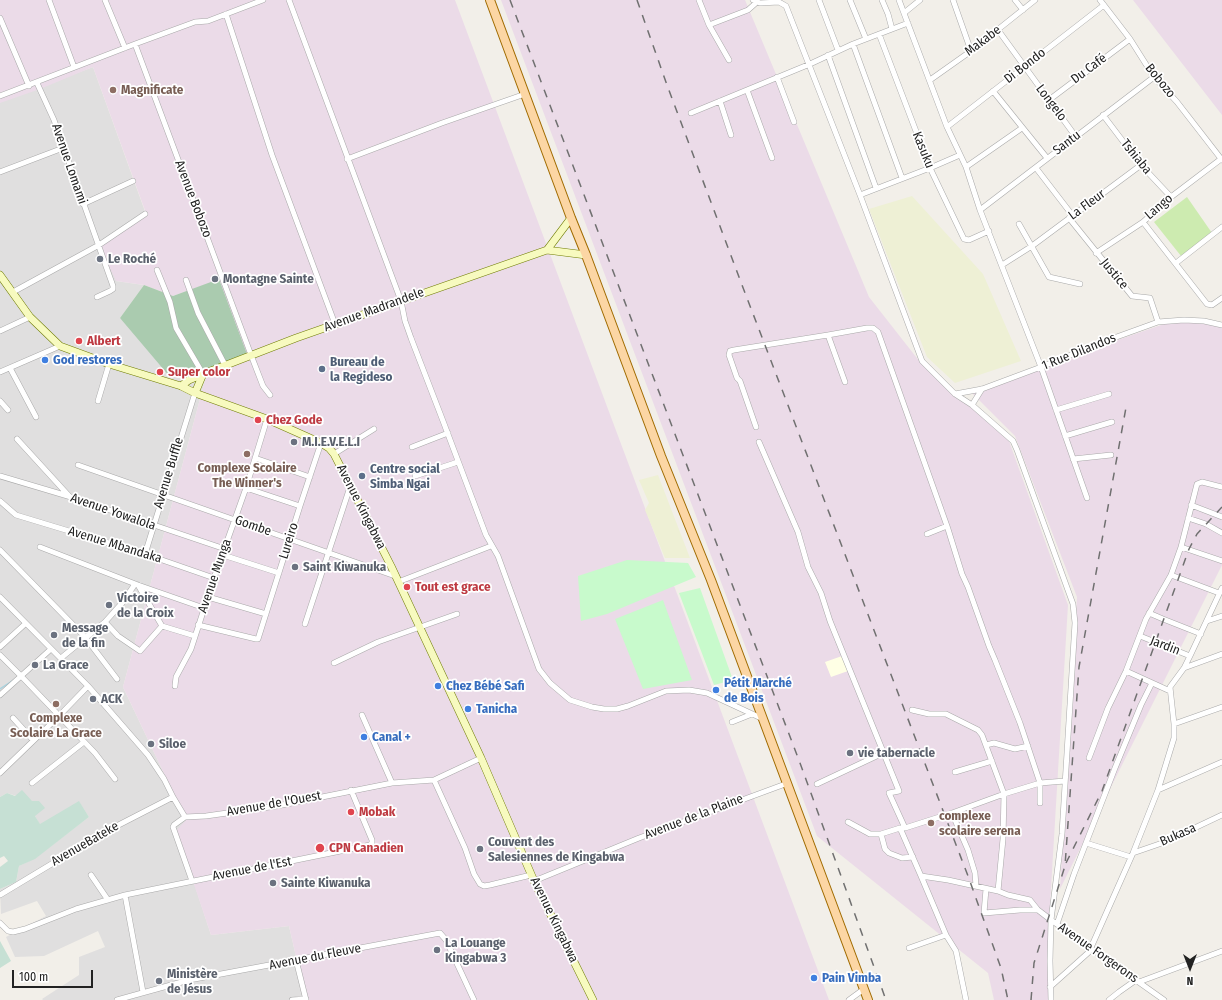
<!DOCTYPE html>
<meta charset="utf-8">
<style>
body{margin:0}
#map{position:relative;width:1222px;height:1000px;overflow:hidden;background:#f2efe9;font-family:"Fira Sans Condensed",sans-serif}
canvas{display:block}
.north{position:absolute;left:1170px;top:948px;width:40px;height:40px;-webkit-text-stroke:3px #fff;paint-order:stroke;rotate:180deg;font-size:11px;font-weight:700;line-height:16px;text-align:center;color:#222}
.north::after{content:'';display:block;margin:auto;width:14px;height:18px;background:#222;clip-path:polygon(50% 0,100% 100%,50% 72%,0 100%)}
.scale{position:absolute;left:12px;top:970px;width:81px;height:18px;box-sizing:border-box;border:2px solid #222;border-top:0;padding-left:5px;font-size:12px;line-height:14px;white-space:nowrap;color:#222;-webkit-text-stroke:3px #fff;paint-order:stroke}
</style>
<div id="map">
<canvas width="1222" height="1000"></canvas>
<div class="north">N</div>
<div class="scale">100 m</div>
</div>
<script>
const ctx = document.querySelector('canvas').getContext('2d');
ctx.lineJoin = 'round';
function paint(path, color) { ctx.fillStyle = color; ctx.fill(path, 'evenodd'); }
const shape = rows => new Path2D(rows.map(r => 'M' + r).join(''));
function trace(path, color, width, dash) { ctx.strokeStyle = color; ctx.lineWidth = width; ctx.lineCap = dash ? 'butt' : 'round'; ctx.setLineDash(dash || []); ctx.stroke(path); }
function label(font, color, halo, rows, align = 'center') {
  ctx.font = font + ' "Fira Sans Condensed",sans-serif'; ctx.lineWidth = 3.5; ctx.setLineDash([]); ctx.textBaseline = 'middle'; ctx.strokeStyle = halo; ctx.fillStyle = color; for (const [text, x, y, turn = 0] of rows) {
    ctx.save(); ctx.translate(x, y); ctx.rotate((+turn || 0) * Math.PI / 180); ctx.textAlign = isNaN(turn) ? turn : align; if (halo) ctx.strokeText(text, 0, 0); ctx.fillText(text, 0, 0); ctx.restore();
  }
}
paint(shape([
 [93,67,147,217,116,281,144,285,120,318,208,369,123,687,186,820,196,889,211,935,289,926,306,1000,43,1000,42,999,79,975,79,957,105,947,98,931,44,956,15,957,6,937,46,916,37,901,1,914,0,889,16,882,19,866,35,858,89,817,79,802,40,825,35,816,32,801,7,793,0,797,0,102]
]), '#e0dfdf');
paint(shape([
 [0,0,455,0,829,1000,306,1000,289,926,211,935,176,831,186,820,123,687,208,369,219,280,173,296,144,285,116,281,99,245,147,216,93,67,40,89,0,103],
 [501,0,745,0,869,297,920,362,1009,441,1068,605,1048,938,1048,1000,994,1000,988,973,817,836],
 [1133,0,1222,0,1222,115],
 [1201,321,1222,326,1222,565,1060,889,1077,597,1015,436,970,391,1164,324]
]), '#ebdbe8');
paint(shape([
 [842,656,848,671,831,677,825,662]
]), '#ffffe5');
paint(shape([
 [912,196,983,274,1021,361,955,383,927,357,869,209],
 [658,475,690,558,665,558,645,510,649,503,639,480]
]), '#eef0d5');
paint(shape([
 [1187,197,1212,233,1181,256,1154,222]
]), '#cdebb0');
paint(shape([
 [22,790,32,801,39,801,45,808,35,816,40,824,79,801,89,817,35,859,19,866,16,882,0,889,0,867,8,861,4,856,0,858,0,797,7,793,15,796],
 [0,941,11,961,0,968]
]), '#c6e0d4');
paint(shape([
 [219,279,247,354,208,369,170,377,120,318,144,285,173,296]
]), '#aacbaf');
paint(shape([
 [627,560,688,563,696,577,607,614,581,621,578,576],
 [700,588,733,680,714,685,679,593],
 [663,600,692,680,643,689,615,619]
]), '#c8facc');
trace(shape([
 [0,689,15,679]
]), '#aad3df', 1.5);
const street = shape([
 [49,0,74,67],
 [105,0,125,48],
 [289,0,401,301,405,321,411,338,443,421,486,535,498,556,539,669,550,683,570,700,592,707,604,709,617,709,628,706,666,691,689,690,707,693,761,718],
 [699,0,709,25,748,10,757,2],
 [753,0,760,3,779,2,786,6,860,195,922,361,955,394,972,405,1013,441,1017,450,1073,604,1075,623,1062,834,1051,920,1050,961,1051,1000],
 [819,0,838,50],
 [850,0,866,39],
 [882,0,888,14,892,29],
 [899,0,947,127,966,167,980,210,1041,367,1087,498],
 [953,0,971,51],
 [1015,0,1023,10],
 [1100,0,1130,39,1154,77,1177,102,1222,160],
 [904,13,920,0],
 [226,14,272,155,335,324],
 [0,18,29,86],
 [709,25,729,60],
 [998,30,1076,137],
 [879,34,930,168,964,239,969,240,989,231],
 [135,44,251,355,263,386,270,395],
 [853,44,902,178],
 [828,55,876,188],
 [777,77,794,122],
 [930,80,971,51,1035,0],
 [37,83,54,120,113,286,113,289,110,291,97,297],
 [747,90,772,158],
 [993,91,1047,158],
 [0,96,135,44,195,22,208,21,263,0],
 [1049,100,1130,39],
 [720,101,731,135],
 [691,113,810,64,853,44,908,23],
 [1103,115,1141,165,1171,197],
 [947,127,1104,5],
 [347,159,442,123,525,94],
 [966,167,1022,128],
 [1036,168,1073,216],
 [0,172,63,148],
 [860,195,930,168,960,155],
 [83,204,133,181],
 [980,210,1154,77],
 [1069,218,1132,296,1150,298,1158,322],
 [1143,222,1207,304,1212,305,1222,298],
 [1019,224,1049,277,1080,284],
 [1096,253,1143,222,1171,197,1221,159],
 [1176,263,1222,227],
 [1002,265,1032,246,1141,165],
 [157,270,170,302,176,328,203,374],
 [186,280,198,313,225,365],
 [13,292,99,245,145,214],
 [0,331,30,317],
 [828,335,845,382],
 [10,368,36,417],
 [0,372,60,346],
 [955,394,982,389,1041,367,1111,339,1158,322,1184,320,1204,321,1222,325],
 [0,401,8,410],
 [98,401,109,364],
 [972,405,982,389],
 [1056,410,1109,394],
 [756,427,740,381,737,378,729,355,730,351,734,350,828,335,867,328,873,328,878,332,947,526],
 [1065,436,1112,422],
 [17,439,70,497],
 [759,442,798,532,808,567,821,593,830,621,899,791,889,793,905,828],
 [412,447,448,433],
 [334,454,374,429],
 [255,458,310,477],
 [1073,459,1111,455],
 [78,465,395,576],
 [0,476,71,497,225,549],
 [415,476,458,462],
 [246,488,300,506],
 [0,501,16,515,145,554,214,578],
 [1191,505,1222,517],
 [1188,518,1206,524,1222,533],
 [927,534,947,526,948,529,962,574,968,587,989,646,995,660,1020,723,1040,783,1040,803],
 [40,547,138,585,204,608],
 [1181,547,1222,561],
 [0,550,85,637,117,679],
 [145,554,195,393],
 [223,555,279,573],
 [1171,575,1219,593],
 [398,582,491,546],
 [138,585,162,626,195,636],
 [0,597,88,686,148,755,164,779,173,797,185,817],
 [208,597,266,614],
 [1149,613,1163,619,1201,634],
 [1207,621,1222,616],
 [105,622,118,636,140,651,162,626],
 [305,624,350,487],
 [198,625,256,639,258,639,300,506,321,443],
 [1140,636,1190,656],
 [0,647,25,624],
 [0,655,23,678,95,753,115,779],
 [61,658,105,622,123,602,135,584],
 [334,663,378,642,457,614],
 [1184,668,1222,654],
 [1126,671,1170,691],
 [175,686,176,677,191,649,214,578,246,488,267,419],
 [0,695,51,649],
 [912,710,929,714,946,714,978,730,982,735,1004,794,1003,839,998,891,1008,895,1030,900,1038,910,1051,920,1164,1000],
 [362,715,392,783],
 [13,718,33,740],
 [732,722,752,714],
 [1174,724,1222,707],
 [986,745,994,743,1015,749,1028,746],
 [1089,758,1108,708,1126,671,1146,619,1171,575,1181,547,1197,484,1202,482,1222,487],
 [955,772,992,761],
 [0,773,59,716,88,686],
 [434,780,465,848,474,874,480,884,484,886,490,885,531,875],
 [32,783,84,742],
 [817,784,883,753],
 [1158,790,1222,762],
 [952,813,968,850,975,873,976,886],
 [848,822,870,834,881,834,900,828,905,828,952,813,1004,794,1040,783,1065,781],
 [900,828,921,876,948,880,998,891],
 [881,834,885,849,889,853,902,858,913,857],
 [1086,843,1131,857],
 [1133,853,1165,842,1222,815],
 [91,875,108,900],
 [192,881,173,827,174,825,185,817,206,816,277,806,392,783,434,780,481,758],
 [534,881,639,838,788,783],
 [986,889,984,913,1020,910,1038,910],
 [0,895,103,833,173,797],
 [125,895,143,992],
 [0,923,8,931,13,932,25,929,76,909,125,895,370,845,372,843,372,840,351,790],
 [1057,924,1074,874,1115,768,1141,705,1152,683],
 [946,935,956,951,966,1000],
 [909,948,946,935,921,876],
 [296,960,306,1000],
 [1139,982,1222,951],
 [1050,987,1089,952,1133,853,1158,790,1174,738,1174,724,1170,687,1184,668,1190,656,1222,588],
 [117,1000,189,980,440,933,446,940,474,1000],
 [292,1000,306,999],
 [849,1000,864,989],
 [1109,1000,1119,992,1136,980]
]);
const secondary = shape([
 [547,250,571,218],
 [0,275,30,317,60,346,109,364,181,386,195,393,267,419,321,443,329,448,334,454,391,566,481,758,534,881,593,1000],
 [181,386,189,380,203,374,296,338,547,250,586,255],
 [195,393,203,374]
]);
const primary = shape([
 [490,0,571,218,586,255,661,456,711,580,868,1000]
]);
trace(street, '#a9a9a9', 6);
trace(secondary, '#707d05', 8);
trace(primary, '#a06b00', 10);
trace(street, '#fff', 5);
trace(secondary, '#f7fabf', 7);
trace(primary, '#fcd6a4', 8);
trace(shape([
 [510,0,800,763,886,1000],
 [637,0,667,85,742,285,968,876,1001,968,1008,1000],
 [1066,863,1102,791,1189,549,1197,534,1222,507],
 [1031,1000,1034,963,1065,866,1079,667,1127,402]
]), '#707070', 1.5, [8, 8]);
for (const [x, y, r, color] of [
 [113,90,4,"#8d6e63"],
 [100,259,4,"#6b7280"],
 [215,279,4,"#6b7280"],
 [79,341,4,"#e0444e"],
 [45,360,4,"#3f7fe0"],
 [322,369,4,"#5c6f8a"],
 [160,372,4,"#e0444e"],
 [258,420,4,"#e0444e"],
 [294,442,4,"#6b7280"],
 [247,454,4,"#8d6e63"],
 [362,476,4,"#5c6f8a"],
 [295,567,4,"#6b7280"],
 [407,587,4,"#e0444e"],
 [109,605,4,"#6b7280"],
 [54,635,4,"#6b7280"],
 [35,665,4,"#6b7280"],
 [438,686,4,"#3f7fe0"],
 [716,690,4,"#3f7fe0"],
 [93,699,4,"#6b7280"],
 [56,704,4,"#8d6e63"],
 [468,709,4,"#3f7fe0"],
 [364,737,4,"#3f7fe0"],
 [151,744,4,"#6b7280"],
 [850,753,4,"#6b7280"],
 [351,812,4,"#e0444e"],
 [931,823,4,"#8d6e63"],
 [320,848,5,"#e0444e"],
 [480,849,4,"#6b7280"],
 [273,883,4,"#6b7280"],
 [437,950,4,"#6b7280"],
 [814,978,4,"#3f7fe0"],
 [159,981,4,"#6b7280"]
]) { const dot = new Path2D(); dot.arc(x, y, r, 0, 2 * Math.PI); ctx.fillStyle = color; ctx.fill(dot); trace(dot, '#fff', 1.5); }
label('13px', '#222', '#fff', [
 ["Makabe",983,41,-37],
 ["Di Bondo",1025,66,-38],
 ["Du Café",1089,69,-37],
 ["Bobozo",1160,81,51],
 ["Longelo",1051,103,53],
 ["Santu",1067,143,-37],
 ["Kasuku",923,150,68],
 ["Tshiaba",1136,157,51],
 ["Avenue Lomami",69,164,71],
 ["Avenue Bobozo",193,199,69],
 ["La Fleur",1087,205,-36],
 ["Lango",1159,207,-40],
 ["Justice",1114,274,50],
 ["Avenue Madrandele",374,310,-20],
 ["1 Rue Dilandos",1079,352,-22],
 ["Avenue Buffle",169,473,-73],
 ["Avenue Kingabwa",361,507,63],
 ["Avenue Yowalola",113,512,19],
 ["Gombe",253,526,19],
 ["Lureiro",289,541,-73],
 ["Avenue Mbandaka",115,545,17],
 ["Avenue Munga",215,576,-71],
 ["Jardin",1165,646,21],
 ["Avenue de l'Ouest",274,804,-10],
 ["Avenue de la Plaine",694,817,-21],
 ["Bukasa",1178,835,-24],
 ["AvenueBateke",85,844,-30],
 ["Avenue de l'Est",252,869,-11],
 ["Avenue Kingabwa",554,920,64],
 ["Avenue Forgerons",1098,953,35],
 ["Avenue du Fleuve",315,957,-11]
]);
label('bold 13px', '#785e54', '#fff', [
 ["Magnificate",121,90],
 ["Complexe Scolaire",247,468,"center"],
 ["The Winner's",247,483,"center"],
 ["Complexe",56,718,"center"],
 ["Scolaire La Grace",56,733,"center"],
 ["complexe",939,816],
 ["scolaire serena",939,831]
], 'left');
label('bold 13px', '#5b616d', '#fff', [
 ["Le Roché",108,259],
 ["Montagne Sainte",223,279],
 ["M.I.E.V.E.L.I",302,442],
 ["Saint Kiwanuka",303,567],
 ["Victoire",117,598],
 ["de la Croix",117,613],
 ["Message",62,628],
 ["de la fin",62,643],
 ["La Grace",43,665],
 ["ACK",101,699],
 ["Siloe",159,744],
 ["vie tabernacle",858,753],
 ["Couvent des",488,842],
 ["Salesiennes de Kingabwa",488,857],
 ["Sainte Kiwanuka",281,883],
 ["La Louange",445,943],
 ["Kingabwa 3",445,958],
 ["Ministère",167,974],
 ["de Jésus",167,989]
], 'left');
label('bold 13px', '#be3a42', '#fff', [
 ["Albert",87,341],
 ["Super color",168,372],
 ["Chez Gode",266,420],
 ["Tout est grace",415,587],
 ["Mobak",359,812],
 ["CPN Canadien",329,848]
], 'left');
label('bold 13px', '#366cbe', '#fff', [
 ["God restores",53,360],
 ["Pétit Marché",724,683],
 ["de Bois",724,698],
 ["Chez Bébé Safi",446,686],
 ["Tanicha",476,709],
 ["Canal +",372,737],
 ["Pain Vimba",822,978]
], 'left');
label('bold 13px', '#4e5e75', '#fff', [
 ["Bureau de",330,362],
 ["la Regideso",330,377],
 ["Centre social",370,469],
 ["Simba Ngai",370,484]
], 'left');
</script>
